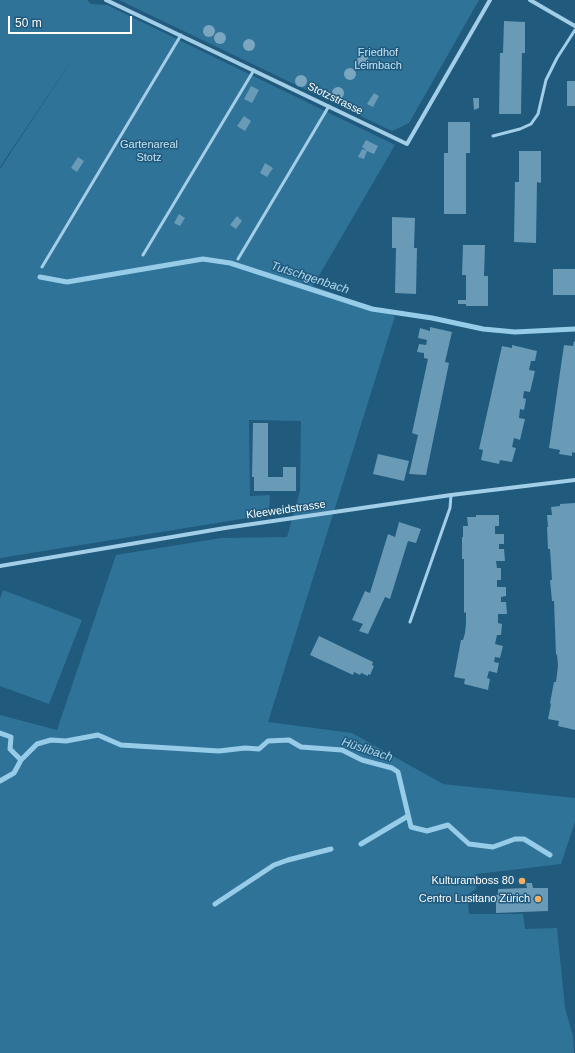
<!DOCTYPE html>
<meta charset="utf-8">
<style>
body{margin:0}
#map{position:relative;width:575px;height:1053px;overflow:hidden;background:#205a7d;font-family:Arial,sans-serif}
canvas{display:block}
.scale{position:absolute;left:8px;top:16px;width:124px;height:18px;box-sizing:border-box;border:2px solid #fff;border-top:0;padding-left:5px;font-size:12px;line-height:14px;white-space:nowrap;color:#fff;-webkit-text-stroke:3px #205a7d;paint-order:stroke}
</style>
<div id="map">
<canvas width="575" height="1053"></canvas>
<div class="scale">50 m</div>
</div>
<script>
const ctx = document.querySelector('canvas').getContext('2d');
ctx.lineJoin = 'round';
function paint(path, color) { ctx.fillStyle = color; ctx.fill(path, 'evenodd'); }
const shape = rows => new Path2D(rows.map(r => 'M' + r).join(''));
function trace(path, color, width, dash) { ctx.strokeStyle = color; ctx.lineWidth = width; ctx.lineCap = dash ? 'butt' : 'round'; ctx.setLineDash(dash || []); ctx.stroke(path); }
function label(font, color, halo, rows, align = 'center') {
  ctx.font = font + ' Arial,sans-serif'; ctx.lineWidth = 3; ctx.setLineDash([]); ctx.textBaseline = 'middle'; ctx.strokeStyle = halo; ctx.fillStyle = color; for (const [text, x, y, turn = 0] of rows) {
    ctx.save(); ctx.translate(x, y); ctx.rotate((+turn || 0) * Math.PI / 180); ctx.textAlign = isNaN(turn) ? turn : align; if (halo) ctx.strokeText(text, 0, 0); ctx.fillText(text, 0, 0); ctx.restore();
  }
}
paint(shape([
 [0,0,87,0,91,4,107,5,395,145,313,286,395,316,268,722,352,733,443,784,575,798,575,822,561,864,477,874,476,889,467,895,469,914,523,914,525,929,557,928,565,1008,573,1036,574,1053,0,1053,0,715,57,730,116,555,221,538,287,537,300,491,301,421,249,420,250,496,270,495,269,510,260,516,0,558,0,169,81,46,0,167],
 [119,0,479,0,409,123,392,131],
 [3,590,82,620,49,704,0,686,0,599]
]), '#307399');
trace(shape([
 [40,277,67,282,203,259,230,263,372,309,432,318,483,329,515,332,575,329],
 [0,733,11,737,10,749,21,760],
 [0,781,14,773,21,760,37,744,51,740,66,741,98,735,121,745,219,751,245,748,259,749,268,741,289,740,301,747,342,750,362,760,392,768,398,772,411,827,427,831,448,825,469,844,493,847,515,839,524,839,550,855],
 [361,844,408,816],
 [215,904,274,865,288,860,331,849]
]), '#96cce8', 5);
paint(shape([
 [504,21,525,22,525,53,522,53,521,114,499,114,500,53,503,53],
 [567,81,575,81,575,106,567,106],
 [251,86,259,90,252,103,244,99],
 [374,93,379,96,373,107,367,104],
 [473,98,479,98,479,108,474,110],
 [244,116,251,121,245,131,237,126],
 [448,122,470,122,470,153,466,153,466,214,444,214,444,153,448,153],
 [366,140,378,146,374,154,367,151,364,159,358,157,362,149,367,151,362,147],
 [519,151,541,151,541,183,537,182,536,243,514,242,515,182,519,182],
 [78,157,84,161,77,172,71,168],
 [265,163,273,168,267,177,260,173],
 [179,214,185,218,180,226,174,223],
 [237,216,242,221,236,229,230,225],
 [392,217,415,218,414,248,417,248,416,294,395,293,396,248,392,248],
 [463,245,485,245,484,276,488,276,488,306,466,306,466,304,458,304,458,300,466,300,466,275,462,275],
 [553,269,575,269,575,295,553,295],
 [430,327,452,332,445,362,449,363,426,475,409,474,418,435,412,433,428,359,424,358,424,353,417,352,419,344,426,345,427,340,418,338,420,328,430,331],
 [574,341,575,342,575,453,572,452,572,456,559,454,560,450,549,448,564,345,573,346],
 [512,345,537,351,535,361,531,361,529,370,535,371,530,392,524,391,523,398,526,399,525,405,524,410,520,409,519,418,525,419,520,440,514,438,512,447,516,448,512,462,500,460,499,464,481,460,483,450,479,449,502,346,512,348],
 [253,423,268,423,268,477,283,477,283,467,296,467,296,491,254,491,254,477,252,477],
 [378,454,409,461,404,481,373,474],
 [575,503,575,730,558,726,559,721,548,719,551,704,550,703,554,682,556,682,558,666,557,654,556,655,554,601,552,601,550,580,552,580,550,549,548,549,547,527,548,527,547,515,552,515,551,507,560,506,560,504],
 [476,515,499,515,499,526,495,526,495,534,504,534,504,544,499,544,499,549,504,549,505,561,496,561,497,568,501,568,501,580,497,580,497,587,506,587,506,596,501,597,501,602,506,602,507,614,498,614,498,623,502,624,501,635,497,635,495,644,503,646,500,658,495,657,494,662,499,663,497,673,489,671,487,678,490,679,488,690,464,684,465,679,454,677,461,640,463,640,465,633,466,623,466,612,464,613,464,559,462,559,462,537,463,537,463,526,468,526,467,517,476,517],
 [399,522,421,529,416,543,408,541,390,599,385,597,368,634,359,631,363,624,352,620,365,591,370,593,388,534,395,537],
 [319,636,373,662,372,665,374,666,370,675,368,674,368,676,361,673,360,675,354,672,353,675,310,655],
 [526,883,532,883,533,888,548,888,548,911,496,913,496,895,498,895,498,889,527,888]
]), '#699ab6');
trace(shape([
 [493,136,520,129,531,124,538,114,546,80,557,58,575,30],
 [143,255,254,70],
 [238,259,329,106],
 [42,267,181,35],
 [410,622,450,508,451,495]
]), '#a3cee7', 3);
trace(shape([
 [106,0,407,144,490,0],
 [530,0,575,26],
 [0,566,225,528,451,495,575,480]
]), '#a3cee7', 4);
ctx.fillStyle = '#7ba6bf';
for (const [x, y] of [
 [209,31],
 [220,38],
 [249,45],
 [363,61],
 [350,74],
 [301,81],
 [338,93]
]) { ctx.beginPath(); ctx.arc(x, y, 6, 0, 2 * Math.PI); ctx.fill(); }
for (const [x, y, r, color] of [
 [522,881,4,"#f4af63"],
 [538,899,4,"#f4af63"]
]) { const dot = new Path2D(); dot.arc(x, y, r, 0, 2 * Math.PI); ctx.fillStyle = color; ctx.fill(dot); trace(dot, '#205a7d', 1.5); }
label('11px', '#c6e4f5', '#205a7d', [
 ["Friedhof",378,53],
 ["Leimbach",378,66],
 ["Gartenareal",149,145],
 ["Stotz",149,158]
]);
label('11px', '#fff', '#205a7d', [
 ["Stotzstrasse",335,99,26],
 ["Kleeweidstrasse",286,510,-8]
]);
label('11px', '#fff', '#205a7d', [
 ["Kulturamboss 80",514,881],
 ["Centro Lusitano Zürich",530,899]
], 'right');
label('italic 12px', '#aed8ef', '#205a7d', [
 ["Tutschgenbach",310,278,18],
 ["Hüslibach",367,750,18]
]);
</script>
